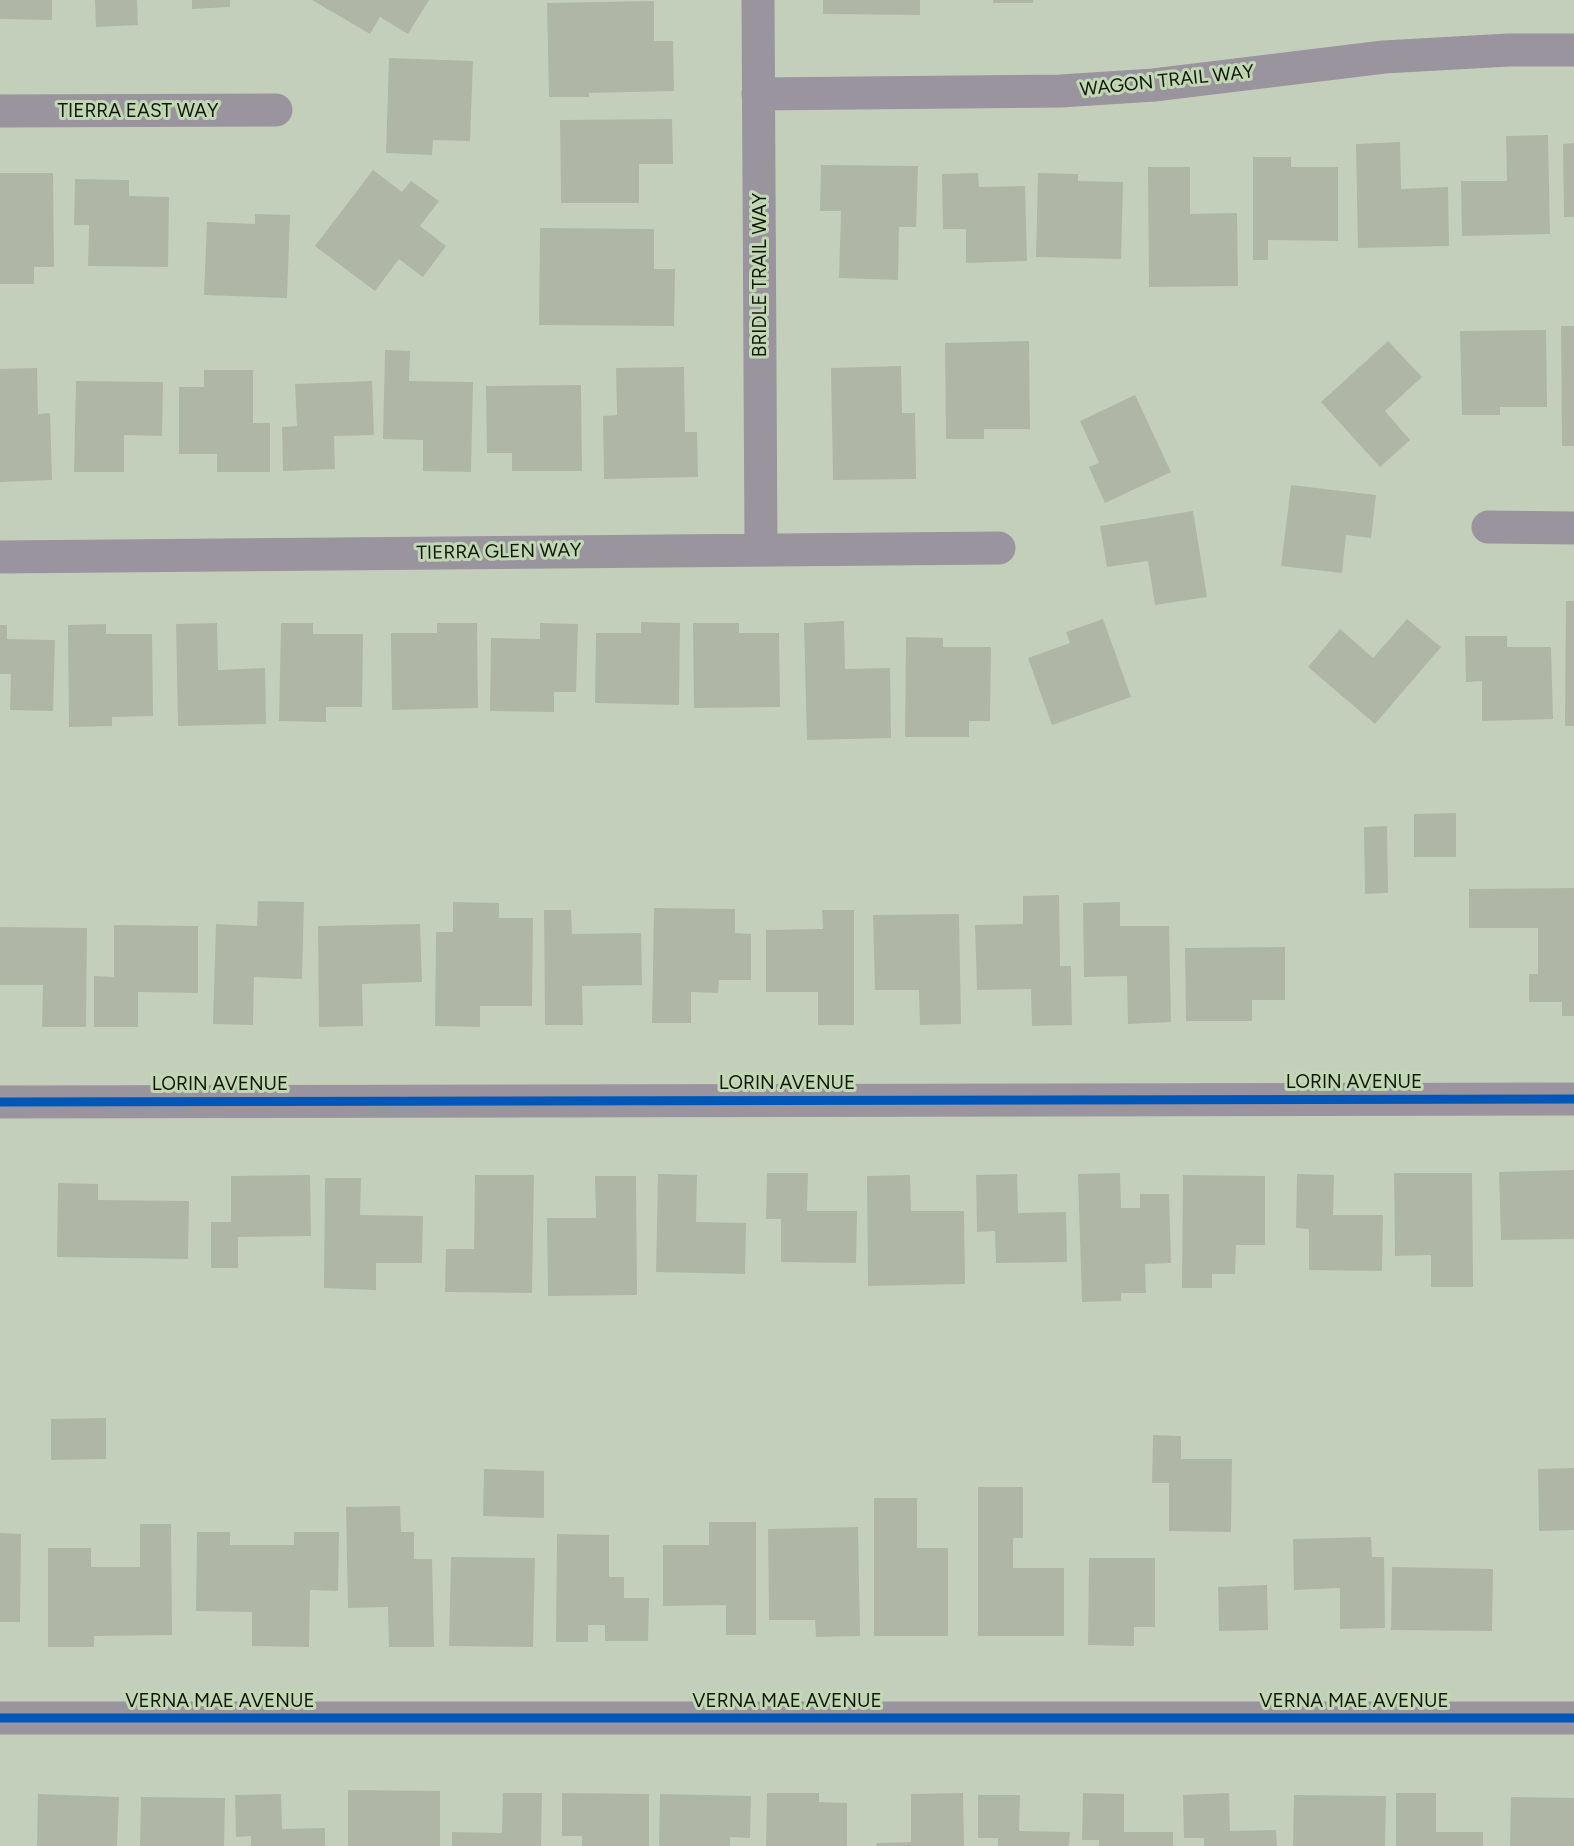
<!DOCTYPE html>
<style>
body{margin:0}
canvas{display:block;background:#c3cfbb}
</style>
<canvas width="1574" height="1846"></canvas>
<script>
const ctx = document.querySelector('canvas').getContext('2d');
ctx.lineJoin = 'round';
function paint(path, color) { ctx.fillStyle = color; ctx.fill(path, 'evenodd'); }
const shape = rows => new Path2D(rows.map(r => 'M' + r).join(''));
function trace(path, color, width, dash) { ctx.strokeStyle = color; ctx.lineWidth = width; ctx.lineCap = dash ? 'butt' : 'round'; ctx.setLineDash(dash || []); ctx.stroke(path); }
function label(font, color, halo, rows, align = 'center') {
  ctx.font = font + ' Figtree,sans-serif'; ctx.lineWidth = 6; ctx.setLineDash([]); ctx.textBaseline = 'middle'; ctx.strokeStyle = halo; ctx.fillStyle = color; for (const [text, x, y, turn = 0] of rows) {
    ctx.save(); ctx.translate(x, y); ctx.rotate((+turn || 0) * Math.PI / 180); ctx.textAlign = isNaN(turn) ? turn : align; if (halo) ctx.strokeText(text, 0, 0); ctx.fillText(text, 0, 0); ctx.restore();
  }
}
paint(shape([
 [0,0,52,0,52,20,0,19],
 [95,0,137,0,138,25,96,27],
 [192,0,230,0,230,7,192,9],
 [312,0,429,0,408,34,380,17,370,34],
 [823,0,920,0,920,15,823,14],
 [993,0,1033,0,1033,3,993,3],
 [654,1,654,41,673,41,674,91,589,93,589,97,549,97,547,3],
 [389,58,473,61,470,141,433,140,432,155,386,153],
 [672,119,673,164,639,164,639,203,561,203,560,120],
 [1548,135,1550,234,1462,236,1461,181,1507,181,1506,136],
 [1400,142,1401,189,1448,187,1449,246,1358,248,1356,144],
 [1574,143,1574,217,1564,217,1563,144],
 [1253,157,1291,157,1291,167,1338,167,1338,241,1268,240,1268,260,1253,260],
 [821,165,918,166,916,227,899,227,898,280,839,278,841,211,820,211],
 [1148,167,1190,167,1190,214,1237,213,1238,286,1149,287],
 [373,170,402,192,411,181,439,201,420,226,446,246,423,277,399,259,375,291,315,246],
 [0,173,53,173,54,267,34,267,34,284,0,284],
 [978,173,979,187,1025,186,1027,261,966,263,966,229,943,229,942,174],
 [1038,173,1078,174,1078,181,1123,182,1121,259,1036,257],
 [75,179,129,180,129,196,169,197,168,267,88,266,89,225,74,225],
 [255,214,290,215,287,298,204,295,207,222,255,224],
 [540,228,654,229,654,269,675,269,674,326,539,325],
 [1561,326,1574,326,1574,446,1562,446],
 [1546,330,1547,407,1500,407,1500,415,1462,415,1460,331],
 [1029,341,1030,429,984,429,984,439,946,439,945,343],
 [1388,341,1422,377,1385,411,1410,440,1380,467,1321,402],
 [385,350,410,351,409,381,473,382,471,472,423,471,423,440,383,439],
 [901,366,902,413,915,413,916,479,833,480,831,368],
 [684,367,685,432,697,432,698,477,604,479,603,416,617,415,616,368],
 [37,368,38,414,50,413,52,480,0,482,0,369],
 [204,370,253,370,253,423,270,423,270,472,217,472,217,454,179,454,179,387,204,387],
 [76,381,163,382,162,436,124,435,124,472,74,472],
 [372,381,374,435,334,436,335,469,283,471,282,427,297,426,295,384],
 [581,385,582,471,512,471,512,453,487,453,486,386],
 [1135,395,1171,472,1105,503,1089,467,1099,463,1080,421],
 [1291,485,1376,495,1371,538,1346,535,1342,573,1281,566],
 [1193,511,1207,597,1155,605,1148,561,1107,567,1100,526],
 [1566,601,1574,601,1574,726,1565,726],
 [1103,619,1131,697,1052,725,1028,658,1070,643,1066,632],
 [1407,619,1441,647,1375,724,1308,667,1340,629,1373,658],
 [844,621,845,669,890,668,891,738,807,740,804,623],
 [641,622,680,623,679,705,595,703,596,633,641,633],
 [217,623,218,670,265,668,266,724,178,726,176,624],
 [281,623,313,623,313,634,363,634,362,707,326,707,326,722,279,721],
 [437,623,477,623,478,708,392,710,391,633,437,633],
 [540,623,578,624,576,692,554,692,554,712,490,711,491,638,540,639],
 [693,623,739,623,739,633,779,633,780,707,694,708],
 [106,624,106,634,152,634,153,716,112,717,112,726,69,727,68,625],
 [0,625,7,625,7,639,55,640,53,711,10,710,11,674,0,674],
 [1465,636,1507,636,1507,647,1551,647,1553,719,1482,721,1482,681,1466,682],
 [906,637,943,638,943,647,991,647,990,721,969,721,969,737,905,737],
 [1456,813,1456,857,1414,857,1414,814],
 [1387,826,1388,893,1365,894,1364,827],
 [1574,888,1574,1016,1562,1016,1562,1002,1529,1002,1529,974,1538,974,1538,928,1469,928,1469,889],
 [1059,895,1060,966,1071,966,1072,1025,1032,1026,1031,989,977,990,975,925,1023,924,1023,896],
 [258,901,304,902,302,979,254,977,253,1025,213,1024,216,924,257,926],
 [453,902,499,903,499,918,533,918,532,1006,480,1006,480,1027,435,1026,436,932,453,932],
 [1120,902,1120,926,1169,926,1171,1022,1128,1024,1127,976,1084,977,1083,903],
 [654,908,735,909,735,933,751,934,751,980,719,980,718,993,691,992,691,1023,652,1023],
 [544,910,571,910,572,934,641,933,642,985,582,986,583,1025,545,1025],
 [822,910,854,910,854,1025,818,1025,818,992,766,992,766,930,823,929],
 [959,914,961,1024,920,1025,919,990,875,990,873,915],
 [420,924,422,982,362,984,363,1026,319,1027,318,926],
 [114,925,198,926,198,993,138,992,138,1027,94,1027,94,976,114,977],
 [0,927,87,928,86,1027,42,1027,43,985,0,985],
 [1285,947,1285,1000,1252,1000,1252,1021,1186,1021,1185,948],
 [1574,1170,1574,1239,1501,1240,1499,1172],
 [767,1173,808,1173,807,1211,857,1211,856,1263,781,1262,781,1219,766,1219],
 [1120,1173,1121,1208,1140,1208,1140,1194,1169,1194,1171,1263,1145,1264,1146,1293,1121,1293,1121,1301,1082,1302,1078,1174],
 [1394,1173,1472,1173,1473,1287,1431,1287,1431,1255,1395,1256],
 [658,1174,697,1175,696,1222,746,1223,745,1274,656,1272],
 [1017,1174,1018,1213,1066,1212,1067,1262,996,1263,995,1231,977,1232,976,1175],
 [1297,1174,1334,1175,1333,1215,1383,1215,1382,1271,1309,1270,1309,1229,1296,1228],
 [310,1175,311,1236,238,1237,238,1268,211,1268,211,1222,231,1222,231,1176],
 [475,1175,534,1175,532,1293,445,1292,446,1249,474,1249],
 [910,1175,911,1211,964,1211,965,1284,868,1286,867,1176],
 [1183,1175,1265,1176,1265,1245,1236,1245,1235,1274,1212,1274,1212,1288,1182,1288],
 [595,1176,636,1176,637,1295,548,1296,547,1218,596,1218],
 [325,1178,361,1178,360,1215,423,1216,422,1263,376,1263,376,1290,324,1288],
 [58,1183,98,1184,98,1200,189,1201,188,1259,57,1257],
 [106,1418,106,1459,51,1460,51,1419],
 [1153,1435,1181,1436,1181,1459,1232,1459,1231,1532,1169,1531,1169,1483,1152,1483],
 [1574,1468,1574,1530,1539,1531,1538,1469],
 [484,1469,544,1471,544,1518,483,1516],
 [978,1487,1023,1487,1023,1538,1013,1538,1013,1568,1064,1568,1064,1636,978,1636],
 [874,1498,917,1498,917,1548,948,1548,948,1636,874,1636],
 [400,1506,401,1532,414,1532,414,1559,432,1559,434,1647,389,1647,388,1607,348,1608,346,1507],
 [709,1522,756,1522,756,1635,726,1635,726,1605,663,1606,663,1545,709,1545],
 [140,1524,171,1524,172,1635,94,1636,94,1647,48,1647,48,1548,91,1548,91,1567,140,1567],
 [858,1527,860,1636,816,1637,815,1620,769,1620,768,1529],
 [197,1532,230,1532,230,1545,294,1545,294,1532,339,1532,338,1591,310,1590,309,1647,252,1646,252,1612,196,1611],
 [0,1533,21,1534,20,1622,0,1622],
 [557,1534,609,1535,609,1577,624,1577,624,1598,649,1598,648,1641,605,1641,605,1625,588,1625,588,1642,556,1642],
 [1371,1537,1372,1557,1384,1557,1385,1628,1340,1629,1340,1588,1294,1590,1293,1539],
 [451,1557,535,1558,533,1647,449,1646],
 [1089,1558,1155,1558,1155,1627,1134,1627,1134,1646,1088,1645],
 [1392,1567,1493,1569,1492,1631,1391,1630],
 [1267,1585,1268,1630,1219,1631,1218,1587],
 [348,1790,440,1791,440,1846,348,1846],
 [503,1793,542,1793,541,1846,452,1846,452,1832,502,1833],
 [562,1793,649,1794,649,1846,582,1846,582,1836,562,1836],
 [767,1793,819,1793,819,1802,847,1803,847,1846,766,1846],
 [963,1793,964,1846,877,1846,876,1843,911,1842,911,1794],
 [1083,1793,1124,1794,1124,1832,1173,1832,1173,1846,1099,1846,1099,1840,1082,1840],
 [1229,1793,1230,1831,1276,1830,1277,1846,1204,1846,1204,1838,1184,1838,1183,1795],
 [1396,1793,1436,1793,1436,1832,1483,1832,1483,1846,1396,1846],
 [38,1794,119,1797,117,1846,37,1846],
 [281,1794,282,1829,325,1828,325,1846,251,1846,251,1836,236,1837,235,1795],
 [660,1794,751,1796,750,1838,730,1837,730,1846,659,1846],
 [978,1795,1020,1795,1019,1831,1070,1832,1069,1846,998,1846,998,1838,978,1838],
 [1294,1795,1386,1796,1385,1846,1293,1846],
 [141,1797,225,1798,224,1846,140,1846],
 [1511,1797,1574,1798,1574,1846,1510,1846]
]), '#b0b6a6');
trace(shape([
 [758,0,761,549],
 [758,94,1061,91,1154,85,1384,57,1509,50,1574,50],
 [0,111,276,110],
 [1488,527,1574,528],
 [0,557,999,548],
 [0,1102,1574,1099],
 [0,1718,1574,1718]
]), '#9a949e', 33);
trace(shape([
 [0,1102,1574,1099],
 [0,1718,1574,1718]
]), '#0057b8', 9);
label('19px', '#12190c', '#c2d7b3', [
 ["WAGON TRAIL WAY",1167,81,-6],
 ["TIERRA EAST WAY",138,111],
 ["BRIDLE TRAIL WAY",760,275,-90],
 ["TIERRA GLEN WAY",499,552,-1],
 ["LORIN AVENUE",1354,1082],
 ["LORIN AVENUE",787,1083],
 ["LORIN AVENUE",220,1084],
 ["VERNA MAE AVENUE",220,1701],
 ["VERNA MAE AVENUE",787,1701],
 ["VERNA MAE AVENUE",1354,1701]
]);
</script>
